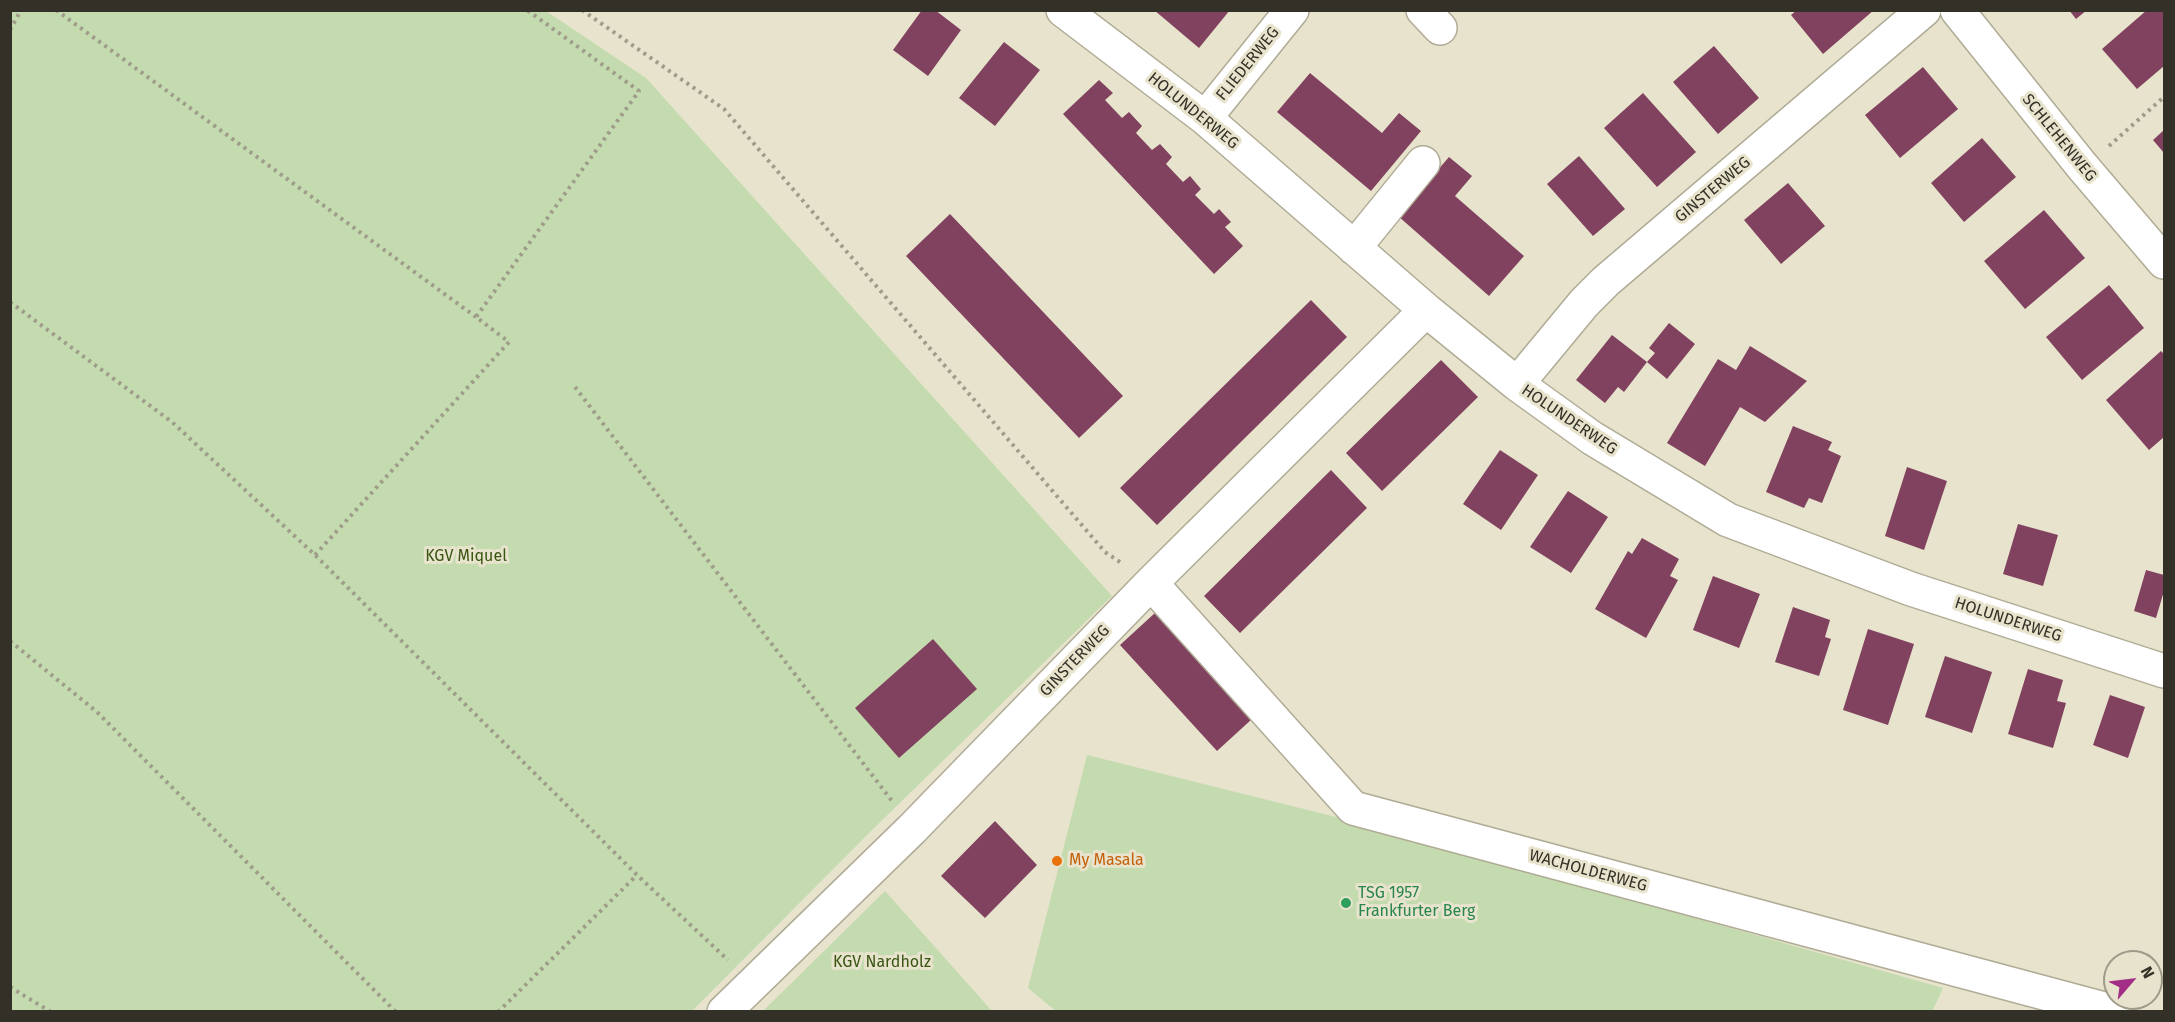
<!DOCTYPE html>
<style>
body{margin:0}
#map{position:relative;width:2175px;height:1022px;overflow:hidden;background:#e7e3cc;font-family:"Fira Sans",sans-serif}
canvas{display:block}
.frame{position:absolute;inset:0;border:12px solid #323027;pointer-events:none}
.north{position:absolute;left:2103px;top:950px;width:60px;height:60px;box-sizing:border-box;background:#e7e3cc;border:2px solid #9f9b8a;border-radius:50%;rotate:62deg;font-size:16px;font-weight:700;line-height:24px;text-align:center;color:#323027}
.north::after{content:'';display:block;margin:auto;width:21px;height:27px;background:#a32e86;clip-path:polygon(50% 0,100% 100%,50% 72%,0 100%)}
</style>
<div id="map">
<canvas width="2175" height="1022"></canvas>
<div class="frame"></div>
<div class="north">N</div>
</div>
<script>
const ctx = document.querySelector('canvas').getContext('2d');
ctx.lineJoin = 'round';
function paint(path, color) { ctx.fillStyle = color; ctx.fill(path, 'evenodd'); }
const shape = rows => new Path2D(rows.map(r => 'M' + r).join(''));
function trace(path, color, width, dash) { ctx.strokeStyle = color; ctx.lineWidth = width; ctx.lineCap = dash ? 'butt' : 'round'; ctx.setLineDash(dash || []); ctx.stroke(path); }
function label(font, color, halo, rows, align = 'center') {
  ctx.font = font + ' "Fira Sans",sans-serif'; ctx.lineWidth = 6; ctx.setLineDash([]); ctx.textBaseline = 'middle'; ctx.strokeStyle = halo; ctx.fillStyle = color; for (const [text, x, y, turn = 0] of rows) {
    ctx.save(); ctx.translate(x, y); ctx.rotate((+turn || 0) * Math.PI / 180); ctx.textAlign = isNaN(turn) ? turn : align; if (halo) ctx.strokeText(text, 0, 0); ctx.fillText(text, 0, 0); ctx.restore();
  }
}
paint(shape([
 [10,11,546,11,646,78,1112,596,873,829,692,1011,11,1011],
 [1087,755,1340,818,1943,988,1932,1012,1057,1012,1028,988],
 [885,891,992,1011,763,1011]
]), '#c4dbb0');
paint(shape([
 [922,10,935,10,961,30,928,76,893,50],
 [1154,10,1230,10,1199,48],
 [1797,10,1874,10,1823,54,1791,15],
 [2069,10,2087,10,2076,19],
 [2147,10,2164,10,2164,66,2137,89,2102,49],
 [1004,42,1040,70,995,126,959,98],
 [1714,46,1759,98,1718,134,1673,82],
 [1923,67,1958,109,1900,158,1865,115],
 [1310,73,1382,133,1399,113,1421,131,1371,191,1277,112],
 [1099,80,1113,93,1105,100,1122,118,1129,112,1142,126,1136,133,1152,150,1160,144,1172,157,1166,164,1183,182,1190,176,1201,189,1195,195,1214,214,1219,209,1231,222,1225,227,1243,246,1214,274,1063,114],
 [1643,93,1696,152,1657,187,1604,128],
 [2164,130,2164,153,2153,140],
 [1982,138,2016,177,1964,222,1931,183],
 [1579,156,1625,209,1593,236,1547,184],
 [1449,157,1472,176,1455,196,1524,256,1489,296,1398,216],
 [1788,183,1825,226,1781,264,1744,220],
 [2044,210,2085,258,2025,309,1984,261],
 [950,214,1123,396,1079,438,906,256],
 [2109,285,2144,328,2082,380,2046,337],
 [1311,300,1347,337,1157,525,1120,488],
 [1669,323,1695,344,1667,379,1647,362,1655,353,1649,348],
 [1612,335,1647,362,1624,392,1618,387,1605,403,1576,380],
 [1750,346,1807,381,1765,422,1740,407,1705,466,1667,443,1718,359,1736,370],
 [2161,351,2164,354,2164,437,2149,450,2106,400],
 [1441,360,1478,397,1382,491,1346,453],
 [1793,426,1832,442,1828,450,1841,456,1822,503,1809,498,1804,508,1766,492],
 [1500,450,1538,475,1501,530,1463,504],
 [1907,467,1947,481,1924,550,1885,536],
 [1331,470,1367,508,1240,633,1204,596],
 [1568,491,1608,517,1571,573,1530,547],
 [2018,524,2058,535,2043,586,2003,574],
 [1642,538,1679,559,1670,576,1678,580,1646,638,1595,609,1628,551,1632,554],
 [2146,570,2164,575,2164,591,2156,618,2134,611],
 [1713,576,1760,594,1739,648,1693,630],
 [1793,607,1830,620,1825,637,1831,639,1819,676,1775,662],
 [1156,612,1252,719,1217,751,1120,645],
 [1868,629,1914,644,1888,725,1843,710],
 [933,639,977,689,899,758,855,708],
 [1945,656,1992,672,1972,733,1925,717],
 [2028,669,2063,680,2057,701,2066,703,2053,748,2008,734],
 [2110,695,2145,707,2128,758,2093,745],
 [995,821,1037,865,985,918,941,876]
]), '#81425f');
const minor = shape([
 [1063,10,1205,118,1426,310,1517,384,1592,438,1728,520,1911,589,2164,671],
 [1423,10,1440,28],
 [1957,10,2082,166,2164,262],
 [1205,118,1292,10],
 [1354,248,1423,163],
 [1517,384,1584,303,1606,281,1924,10],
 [1151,583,1353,808,2115,1012],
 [724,1012,912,829,1151,583,1426,310]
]);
trace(minor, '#afab95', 36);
trace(shape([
 [56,10,476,317],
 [582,10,724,109,1105,552,1123,564],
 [10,30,21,10],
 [2109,146,2164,97],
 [10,302,172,422,315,555,637,875,728,960],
 [575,387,892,801],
 [315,555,509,342,476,317,639,91,527,10],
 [10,641,97,712,396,1012],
 [10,987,51,1012],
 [498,1012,637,875]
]), '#9f9c8a', 4, [3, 4.5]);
trace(minor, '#fff', 33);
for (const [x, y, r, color] of [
 [1057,861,6,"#e8710a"],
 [1346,903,6,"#2e9e5b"]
]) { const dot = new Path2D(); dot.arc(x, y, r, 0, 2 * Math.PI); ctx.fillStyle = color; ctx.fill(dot); trace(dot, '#e7e3cc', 2); }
label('16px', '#323027', '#e7e3cc', [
 ["FLIEDERWEG",1248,64,-51],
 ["HOLUNDERWEG",1193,111,39],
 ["SCHLEHENWEG",2059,138,51],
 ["GINSTERWEG",1713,190,-40],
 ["HOLUNDERWEG",1569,420,34],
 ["HOLUNDERWEG",2008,620,18],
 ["GINSTERWEG",1075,661,-46],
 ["WACHOLDERWEG",1588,871,15]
]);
label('16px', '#395512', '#e7e3cc', [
 ["KGV Miquel",466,557],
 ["KGV Nardholz",882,963]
]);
label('16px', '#c56008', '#e7e3cc', [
 ["My Masala",1069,861]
], 'left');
label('16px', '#27864d', '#e7e3cc', [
 ["TSG 1957",1358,894],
 ["Frankfurter Berg",1358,912]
], 'left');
</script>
